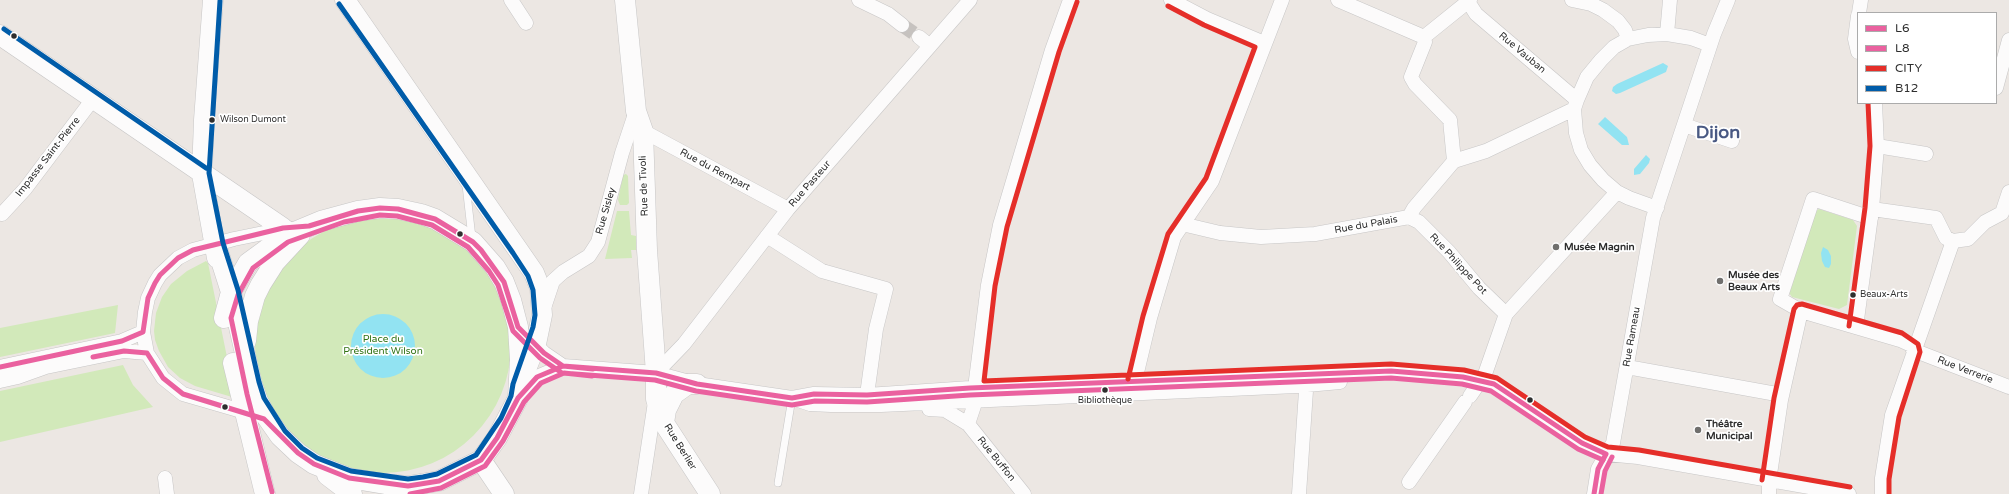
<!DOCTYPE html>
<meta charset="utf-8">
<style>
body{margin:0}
#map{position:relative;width:2009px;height:494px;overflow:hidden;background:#ece7e3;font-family:"Varela Round",sans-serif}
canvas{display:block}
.legend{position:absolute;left:1857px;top:12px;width:140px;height:92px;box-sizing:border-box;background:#fff;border:1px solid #ababab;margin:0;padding:5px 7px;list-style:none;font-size:12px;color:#2e2e2e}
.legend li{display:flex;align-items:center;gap:8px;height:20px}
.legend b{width:20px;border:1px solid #ababab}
</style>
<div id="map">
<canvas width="2009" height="494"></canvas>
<ul class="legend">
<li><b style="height:5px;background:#ea619f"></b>L6</li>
<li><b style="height:5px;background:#ea619f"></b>L8</li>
<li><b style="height:5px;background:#e52e29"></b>CITY</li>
<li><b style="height:5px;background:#005ca9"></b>B12</li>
</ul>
</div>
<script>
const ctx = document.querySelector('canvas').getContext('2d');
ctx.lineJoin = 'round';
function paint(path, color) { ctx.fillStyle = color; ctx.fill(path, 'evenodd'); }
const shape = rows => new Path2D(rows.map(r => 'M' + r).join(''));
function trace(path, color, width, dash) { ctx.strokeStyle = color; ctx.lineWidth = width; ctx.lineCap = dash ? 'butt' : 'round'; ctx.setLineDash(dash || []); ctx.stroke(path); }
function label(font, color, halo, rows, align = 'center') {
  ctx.font = font + ' "Varela Round",sans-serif'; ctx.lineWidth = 3.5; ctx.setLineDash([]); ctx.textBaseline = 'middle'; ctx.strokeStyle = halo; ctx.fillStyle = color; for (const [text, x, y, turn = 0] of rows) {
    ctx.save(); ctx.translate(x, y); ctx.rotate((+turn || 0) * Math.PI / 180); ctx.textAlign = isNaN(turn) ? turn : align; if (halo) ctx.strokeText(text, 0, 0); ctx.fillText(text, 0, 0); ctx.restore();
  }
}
paint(shape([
 [626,174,628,176,629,203,627,205,620,205,618,200,623,175],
 [1819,209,1853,220,1857,226,1847,305,1839,309,1792,297,1787,290,1814,212],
 [617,211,629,211,631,235,636,236,636,250,631,250,632,258,605,259],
 '255 345a128 128 0 1 1 256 0a128 128 0 1 1-256 0Z',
 [206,261,208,263,234,392,232,397,195,386,180,378,168,367,159,351,155,340,154,331,156,313,162,297,171,284,187,271],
 [118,305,115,333,0,357,0,328],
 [123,365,133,385,153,407,0,442,0,391]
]), '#d2e9ba');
paint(shape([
 [1663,63,1668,66,1666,72,1620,93,1616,94,1612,91,1613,87,1617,84],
 [1605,117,1627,137,1629,145,1622,145,1598,124],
 [1646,155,1650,159,1649,163,1640,174,1634,175,1634,169],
 [1823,247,1828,250,1831,256,1831,264,1829,268,1825,267,1822,261,1821,253],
 '351 346a32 32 0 1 1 64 0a32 32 0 1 1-64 0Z'
]), '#92e3f2');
trace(shape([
 [902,25,919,37]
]), '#c6c2bf', 14, [14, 7]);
const lane = shape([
 [466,185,472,238],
 [778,483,792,398]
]);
const street = shape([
 [511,0,526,23],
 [859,0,888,14,902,25],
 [1171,0,1207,19,1264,43],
 [1338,0,1424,37],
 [1467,0,1476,14,1577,100],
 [1572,0,1591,4,1603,10,1618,21,1625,30,1628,39],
 [1859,13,1861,0],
 [1858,16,1855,39,1858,52],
 [1667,34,1670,0],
 [919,37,930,46],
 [1424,37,1425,42,1411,77,1415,84,1450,120,1454,161],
 [1424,37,1470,0],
 [1996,88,2009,40],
 [1684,125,1732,141],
 [643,131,788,209],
 [1877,146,1926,154],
 [1657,208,1629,198,1617,192,1603,180,1590,165,1581,150,1576,133,1574,109,1577,100,1587,77,1601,60,1614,47,1628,39,1648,35,1667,34,1691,38,1710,45],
 [1872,209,1936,218,1946,238,1953,241],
 [2,214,25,189,93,99],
 [1409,217,1414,208,1454,161,1486,151,1574,109],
 [1409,217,1419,222,1449,252,1479,288,1506,314],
 [1871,218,1813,199,1780,299,1801,311,1900,340,1911,345,1913,350,2009,387],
 [1182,224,1220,233,1261,237,1315,234,1409,217],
 [767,236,822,271,886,289,876,329,867,395],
 [545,305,553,281,563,272,589,256,598,242,622,153,636,111],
 [1856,327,1872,209,1877,146,1875,103],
 [531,340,544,353,563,366],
 [0,367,122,341,143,332],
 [1627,367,1782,395],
 [656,373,684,344,788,209,970,0],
 [0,381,18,377,46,367,124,351,147,353],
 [1133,389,1150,318,1174,237,1212,181,1282,0],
 [520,395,537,377,563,366,656,373,697,384,792,398,810,404,831,405,881,405,1296,386,1340,382],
 [1470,396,1485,374,1506,314,1617,192],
 [792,398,814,394,867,395,970,388,1391,371,1463,377,1494,384,1582,443,1606,454,1638,457,1849,494],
 [929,409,945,410,968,424,1024,494],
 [252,414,183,394,163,378,147,353,143,332,145,312,148,298,155,283,160,275,178,258,193,250,234,239,288,228],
 [968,424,976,400,976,380,988,285,1000,225,1052,50,1070,0],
 [165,478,167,494],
 [1409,482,1465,402],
 [641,494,655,402],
 [1299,494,1307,376],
 [1594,494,1598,469,1613,443,1653,218,1714,34,1728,0],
 [1769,494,1769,481,1781,400,1801,311],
 [1882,494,1882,478,1892,415,1953,241,1968,239,1985,222,2002,213,2009,192]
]);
const secondary = shape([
 [213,0,204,120,202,174,217,258],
 [345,0,534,273,540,288,542,315,536,344,523,377],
 [625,0,636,111,643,131,647,250,656,373,656,399,664,423,710,494],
 [0,35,283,228],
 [216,245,231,292,252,384,258,401,266,416,280,436,298,453,314,464,349,478,385,484,408,486,439,481,481,460,497,438,518,398,520,360,518,327,511,300,504,282,495,267,473,242,435,219,421,214,398,209,380,208,358,211,321,221,285,236,248,263,231,292,224,318],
 [246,341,248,321,255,296,261,284,275,262,300,235],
 [233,363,265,494],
 [664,423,666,410,674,394,688,384,697,384],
 [481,460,504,494],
 [327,475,352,494]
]);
trace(lane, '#c7c6c6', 8);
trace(street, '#c7c6c6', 15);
trace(secondary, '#c7c6c6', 21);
trace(lane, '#fcfbfb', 7);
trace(street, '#fcfbfb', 14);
trace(secondary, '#fcfbfb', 20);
trace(shape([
 [93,357,124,351,147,353,163,378,183,394,264,419,298,453,314,464,349,478,408,486,439,481,481,460,497,438,518,398,537,377,563,366,593,369],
 [0,367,122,341,143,332,148,298,155,283,160,275,178,258,193,250,283,228,309,226,358,211,380,208,398,209,435,219,473,242,481,250,504,282,518,327,544,353,563,366,656,373,697,384,792,398,814,394,867,395,970,388,1391,371,1463,377,1494,384,1582,443,1606,454],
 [1594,494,1598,469,1606,454]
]), '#ea619f', 5);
trace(shape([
 [272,492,247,394,231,318,238,295,253,268,288,242,344,222,380,215,397,216,432,225,468,247,489,271,498,285,513,331,540,358,562,373,655,380,696,391,792,405,815,401,867,402,970,395,1391,378,1462,384,1491,391,1578,449,1603,460],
 [410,494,441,488,485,466,503,441,524,402,541,383,564,373,592,376],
 [1601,494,1605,471,1612,457]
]), '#ea619f', 5);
trace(shape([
 [1077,2,1059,52,1007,227,995,286,984,381,1391,364,1464,370,1497,378,1585,437,1608,447,1639,450,1850,487],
 [1849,326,1865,208,1870,146,1868,103],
 [1128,379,1143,316,1168,234,1206,178,1255,47,1204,25,1168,6],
 [1762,480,1774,398,1794,309,1797,305,1802,304,1902,333,1918,344,1920,352,1899,417,1889,479,1889,494]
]), '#e52e29', 5);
trace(shape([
 [220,1,209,173,223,243,238,290,259,382,264,398,285,431,302,448,317,458,351,471,408,479,423,477,437,474,476,455,501,418,511,396,513,384,533,327,535,315,533,290,528,276,513,253,339,4],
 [4,29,206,168]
]), '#005ca9', 5);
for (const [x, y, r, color] of [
 [14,36,3.5,"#2e2e2e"],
 [212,120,3.5,"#2e2e2e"],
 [460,234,3.5,"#2e2e2e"],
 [1556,247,4,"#706f6d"],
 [1720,281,4,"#706f6d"],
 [1853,295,3.5,"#2e2e2e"],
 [1105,390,3.5,"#2e2e2e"],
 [1530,400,3.5,"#2e2e2e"],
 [225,407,3.5,"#2e2e2e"],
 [1698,430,4,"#706f6d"]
]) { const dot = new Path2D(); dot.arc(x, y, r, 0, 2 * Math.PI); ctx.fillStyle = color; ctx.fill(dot); trace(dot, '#fff', 1.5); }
label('9px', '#2e2e2e', '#fff', [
 ["Wilson Dumont",220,120],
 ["Beaux-Arts",1860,295],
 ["Bibliothèque",1105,401,"center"]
], 'left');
label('10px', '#2e2e2e', '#fff', [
 ["Rue Vauban",1522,53,40],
 ["Impasse Saint-Pierre",48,157,-52],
 ["Rue du Rempart",715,170,28],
 ["Rue Pasteur",810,184,-49],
 ["Rue de Tivoli",644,186,-92],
 ["Rue Sisley",606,211,-74],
 ["Rue du Palais",1366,225,-10],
 ["Rue Philippe Pot",1458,264,47],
 ["Rue Rameau",1632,337,-80],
 ["Rue Verrerie",1965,370,21],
 ["Rue Berlier",680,447,58],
 ["Rue Buffon",996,459,51]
]);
label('bold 10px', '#2e2e2e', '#fff', [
 ["Musée Magnin",1564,247],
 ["Musée des",1728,275],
 ["Beaux Arts",1728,287],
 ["Théâtre",1706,424],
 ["Municipal",1706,436]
], 'left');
label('10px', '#327315', '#fff', [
 ["Place du",383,339],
 ["Président Wilson",383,351]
]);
label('bold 18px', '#495983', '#fff', [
 ["Dijon",1718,133]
]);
</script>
